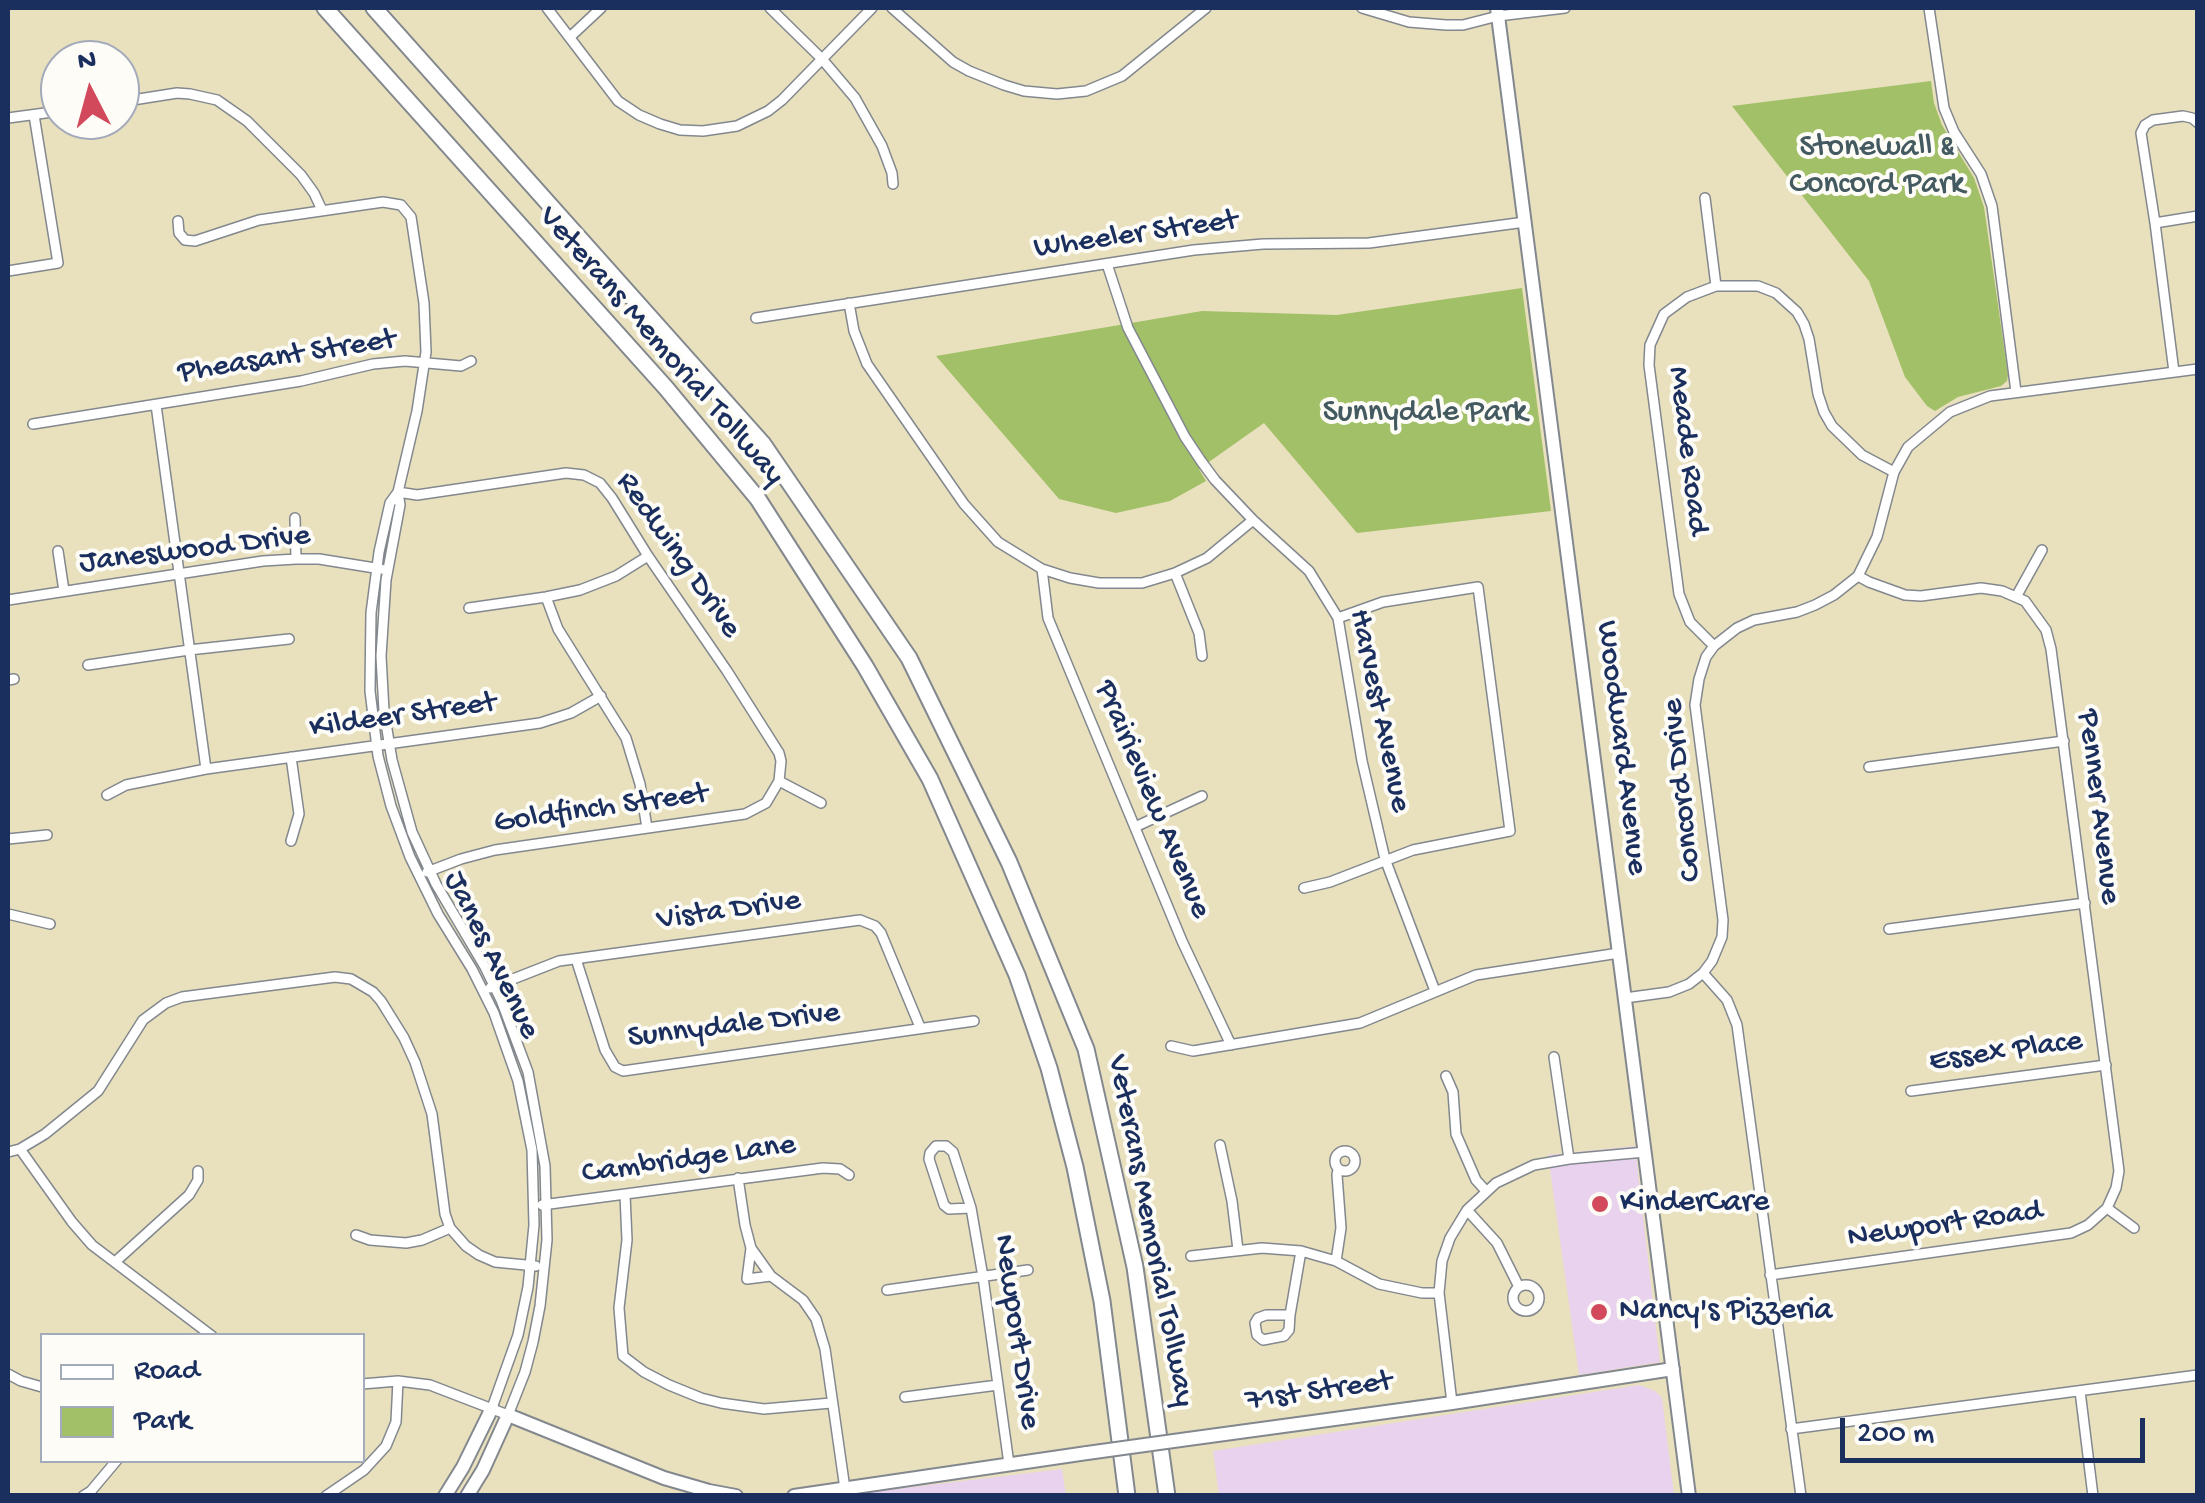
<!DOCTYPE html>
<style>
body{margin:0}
#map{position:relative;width:2205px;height:1503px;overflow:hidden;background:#e9e0bd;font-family:"Gochi Hand",sans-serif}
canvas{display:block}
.frame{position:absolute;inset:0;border:10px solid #1b2f5e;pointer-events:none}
.legend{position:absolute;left:40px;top:1333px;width:325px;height:130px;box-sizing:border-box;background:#fdfcf7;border:2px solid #a3aaba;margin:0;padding:12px 18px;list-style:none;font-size:30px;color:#1b2f5e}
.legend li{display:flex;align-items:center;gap:20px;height:50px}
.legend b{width:50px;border:2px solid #a3aaba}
.north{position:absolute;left:40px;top:40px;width:100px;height:100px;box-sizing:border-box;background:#fdfcf7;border:2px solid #a3aaba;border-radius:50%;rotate:354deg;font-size:28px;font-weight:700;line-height:40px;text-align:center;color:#1b2f5e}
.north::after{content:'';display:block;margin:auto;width:35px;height:45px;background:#d1495b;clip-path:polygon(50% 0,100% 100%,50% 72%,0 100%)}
.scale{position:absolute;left:1840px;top:1418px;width:305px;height:45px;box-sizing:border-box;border:5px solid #1b2f5e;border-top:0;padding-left:12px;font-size:30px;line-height:35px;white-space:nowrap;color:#1b2f5e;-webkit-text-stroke:8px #fdfcf7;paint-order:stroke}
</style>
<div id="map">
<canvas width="2205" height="1503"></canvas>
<div class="frame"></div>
<ul class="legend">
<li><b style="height:12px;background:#fff"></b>Road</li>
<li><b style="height:28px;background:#a2c068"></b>Park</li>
</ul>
<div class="north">N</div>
<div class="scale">200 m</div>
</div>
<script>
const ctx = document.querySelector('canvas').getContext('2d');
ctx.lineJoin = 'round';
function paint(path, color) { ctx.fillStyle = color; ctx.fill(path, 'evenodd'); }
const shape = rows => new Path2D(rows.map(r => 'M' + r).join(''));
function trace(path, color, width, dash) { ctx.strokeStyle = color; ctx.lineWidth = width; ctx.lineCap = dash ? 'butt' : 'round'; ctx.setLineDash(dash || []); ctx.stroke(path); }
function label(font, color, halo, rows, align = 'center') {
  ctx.font = font + ' "Gochi Hand",sans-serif'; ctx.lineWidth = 8; ctx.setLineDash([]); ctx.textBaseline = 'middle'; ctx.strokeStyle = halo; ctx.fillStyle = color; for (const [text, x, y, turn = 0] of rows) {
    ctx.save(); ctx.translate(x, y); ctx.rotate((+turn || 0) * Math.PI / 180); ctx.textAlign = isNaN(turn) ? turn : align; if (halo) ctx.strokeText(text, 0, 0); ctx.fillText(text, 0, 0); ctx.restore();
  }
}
paint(shape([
 [1635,1146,1660,1362,1579,1375,1548,1155],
 [1639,1385,1655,1391,1662,1398,1674,1495,1219,1495,1213,1451],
 [1062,1469,1066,1495,847,1495]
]), '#e9d2ed');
paint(shape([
 [1931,81,1934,103,1942,125,1974,178,1984,207,2008,375,2007,381,2001,386,1958,397,1935,411,1927,406,1905,377,1869,281,1732,106],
 [1522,288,1551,511,1357,533,1264,423,1199,469,1206,481,1170,501,1116,513,1059,499,936,356,1202,311,1337,315]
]), '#a2c068');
const street = shape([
 [547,8,618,101,639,115,660,124,680,130,703,131,737,126,768,111,782,100,872,8],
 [770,8,822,59,855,98,882,146,892,173,893,184],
 [892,8,953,62,969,71,1004,85,1024,91,1057,94,1086,91,1122,76,1206,8],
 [1362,8,1409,22,1446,25,1463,25,1498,16,1565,8],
 [1929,8,1944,108,1954,132,1981,174,1992,206,2016,392],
 [570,37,601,8],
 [120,102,177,93,190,94,217,100,247,121,301,175,314,193,322,210],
 [8,118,60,111],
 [2198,123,2192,118,2183,116,2153,120,2145,125,2141,133,2155,223,2198,216],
 [1705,198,1716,286],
 [178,221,179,233,185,240,195,241,259,220,383,202,401,205,411,217,424,303,426,352,417,411,398,492,400,505,386,580,381,656,384,711,392,760,412,832,436,884,485,967,501,1000,528,1072,545,1166,547,1240,540,1306,533,1342,525,1372,508,1415,430,1385,398,1381,362,1384],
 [2155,223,2174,372],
 [1107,264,1128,328,1185,437,1201,461,1215,480,1253,520,1309,571,1338,618,1362,761,1385,859,1435,991],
 [8,271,58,263,34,115],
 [849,303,854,331,867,364,964,504,998,542,1042,569,1070,578,1099,583,1142,583,1175,573,1207,558,1253,520],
 [756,318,1194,250,1263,244,1369,243,1525,222],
 [156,405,206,769],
 [33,424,301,381,373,364,405,361,461,366,471,361],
 [398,492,390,503,379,552,371,613,370,691,378,756,391,806,410,857,438,914,472,969,494,1013,518,1081,532,1150,534,1225,528,1287,518,1335,492,1408],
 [398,492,417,495,566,473,584,475,600,483,612,498,648,556,727,671,779,753,781,761,779,781,766,803,745,814,495,850,461,859,427,872],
 [295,518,296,559],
 [58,551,64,591],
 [1042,569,1048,618,1182,941,1231,1045],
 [1175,573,1199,633,1202,656],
 [546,597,558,629,626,738,640,784,647,828],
 [2016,597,2042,550],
 [8,600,263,561,296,559,319,559,381,569],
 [469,608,546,597,580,590,616,576,648,556],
 [1714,646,1690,622,1679,594,1649,365,1650,345,1664,314,1687,297,1716,286,1758,286,1776,293,1797,312,1804,324,1809,339,1818,394,1824,412,1832,426,1862,455,1894,472],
 [88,665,189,650,289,639],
 [8,680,14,679],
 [1869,767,2064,741],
 [779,781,821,803],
 [107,795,126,785,206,769,540,723,571,713,601,696],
 [1135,827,1202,796],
 [8,839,47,835],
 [291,841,299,814,291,757],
 [1304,888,1330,882,1413,850,1510,831,1478,587,1383,602,1338,618],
 [8,914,50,924],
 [1889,929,2085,903],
 [576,959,605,1050,615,1067,623,1071,974,1021],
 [1703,973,1727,1000,1737,1025,1801,1496],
 [490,988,559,961,860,920,875,926,881,933,920,1027],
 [1625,998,1669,992,1689,984,1703,973,1712,961,1722,937,1723,920,1695,705,1699,679,1706,657,1714,646,1737,628,1754,620,1797,612,1815,605,1834,595,1858,576,1877,537,1894,472,1908,447,1950,412,1990,396,2198,369],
 [1171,1046,1193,1051,1360,1023,1476,975,1619,953],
 [1554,1057,1569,1159],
 [1446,1076,1453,1092,1456,1134,1476,1180,1486,1191],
 [1911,1091,2106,1065],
 [1220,1145,1232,1201,1238,1250],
 [936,1146,946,1146,953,1152,971,1208,949,1209,944,1205,929,1159,930,1153,936,1146],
 [20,1149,72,1222,92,1245,212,1336],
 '1335 1161a10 10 0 1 1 20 0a10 10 0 1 1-20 0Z',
 [8,1152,20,1149,45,1134,98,1091,143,1020,166,1003,182,997,335,977,351,979,373,992,381,1001,404,1038,415,1062,432,1114,445,1214,450,1228,466,1246,479,1255,495,1262,536,1266],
 [738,1178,745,1225,751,1248,747,1279,771,1276,803,1300,816,1319,825,1349,845,1489],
 [625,1195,627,1240,619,1308,623,1356,644,1372,669,1385,701,1398,721,1403,764,1409,831,1403],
 [542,1205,823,1168,840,1169,849,1175],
 [971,1208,983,1277,1009,1464],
 [2107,1208,2134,1228],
 [1467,1210,1497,1243,1519,1287],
 [356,1235,370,1240,406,1243,422,1240,450,1228],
 [751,1248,771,1276],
 [1191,1256,1262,1248,1301,1251,1336,1261,1379,1284,1422,1293,1439,1293],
 [1336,1261,1341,1228,1337,1175,1338,1170],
 [115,1262,189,1195,198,1180,198,1171],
 [1770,1275,2071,1233,2088,1225,2107,1208,2116,1188,2119,1171,2051,649,2046,630,2025,601,2002,591,1981,588,1921,596,1905,595,1869,582,1858,576],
 '1513 1298a13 13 0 1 1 26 0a13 13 0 1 1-26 0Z',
 [887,1290,1028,1270],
 [1290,1315,1289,1330,1284,1336,1263,1340,1257,1335,1255,1323,1258,1318,1266,1315,1290,1315,1301,1251],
 [8,1374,21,1381,42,1387],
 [2080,1391,2093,1496],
 [905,1397,998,1385],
 [1452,1403,1439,1293,1442,1261,1450,1238,1467,1210,1496,1183,1534,1165,1569,1159,1645,1152],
 [1791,1429,2198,1375],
 [83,1496,91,1491,117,1460],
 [326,1496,364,1470,386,1446,396,1422,398,1381]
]);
const secondary = shape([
 [1497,8,1689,1496],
 [1188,1439,1452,1403,1673,1369],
 [445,1496,463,1467,492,1408],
 [467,1496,483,1470,508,1415,664,1478,709,1491,736,1496],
 [794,1496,1087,1453]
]);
const highway = shape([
 [325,8,666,388,758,499,865,666,930,779,1017,975,1049,1068,1075,1167,1102,1301,1127,1496],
 [374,8,763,444,909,658,1009,862,1086,1049,1135,1267,1167,1496]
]);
trace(street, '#82888e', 12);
trace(secondary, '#82888e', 16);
trace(highway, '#82888e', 19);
trace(street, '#fff', 9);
trace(secondary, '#fff', 12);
trace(highway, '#fff', 15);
const secondaryBridge = shape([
 [1087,1453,1188,1439]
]);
trace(secondaryBridge, '#82888e', 16, []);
trace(secondaryBridge, '#fff', 12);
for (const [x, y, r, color] of [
 [1600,1204,10,"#d1495b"],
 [1599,1312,10,"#d1495b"]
]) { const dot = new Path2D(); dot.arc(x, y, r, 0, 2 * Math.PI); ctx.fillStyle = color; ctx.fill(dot); trace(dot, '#fdfcf7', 4); }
label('32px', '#445a61', '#fdfcf7', [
 ["Stonewall &",1877,149],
 ["Concord Park",1877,186],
 ["Sunnydale Park",1425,414]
]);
label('32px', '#1b2f5e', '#fdfcf7', [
 ["Wheeler Street",1136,236,-8],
 ["Veterans Memorial Tollway",660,347,49],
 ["Pheasant Street",287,358,-9],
 ["Meade Road",1686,451,83],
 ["Janeswood Drive",195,551,-7],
 ["Redwing Drive",677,556,55],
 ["Harvest Avenue",1378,711,78],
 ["Kildeer Street",403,717,-8],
 ["Woodward Avenue",1620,748,83],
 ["Concord Drive",1684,790,-96],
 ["Prairieview Avenue",1151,800,67],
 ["Penner Avenue",2097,807,83],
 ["Goldfinch Street",601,810,-8],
 ["Vista Drive",729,912,-8],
 ["Janes Avenue",490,956,64],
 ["Sunnydale Drive",734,1027,-7],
 ["Essex Place",2006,1053,-8],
 ["Cambridge Lane",689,1161,-8],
 ["Newport Road",1945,1226,-8],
 ["Veterans Memorial Tollway",1149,1231,79],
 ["Newport Drive",1015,1332,82],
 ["71st Street",1319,1393,-8]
]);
label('32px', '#1b2f5e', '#fdfcf7', [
 ["KinderCare",1620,1204],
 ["Nancy's Pizzeria",1619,1312]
], 'left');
</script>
